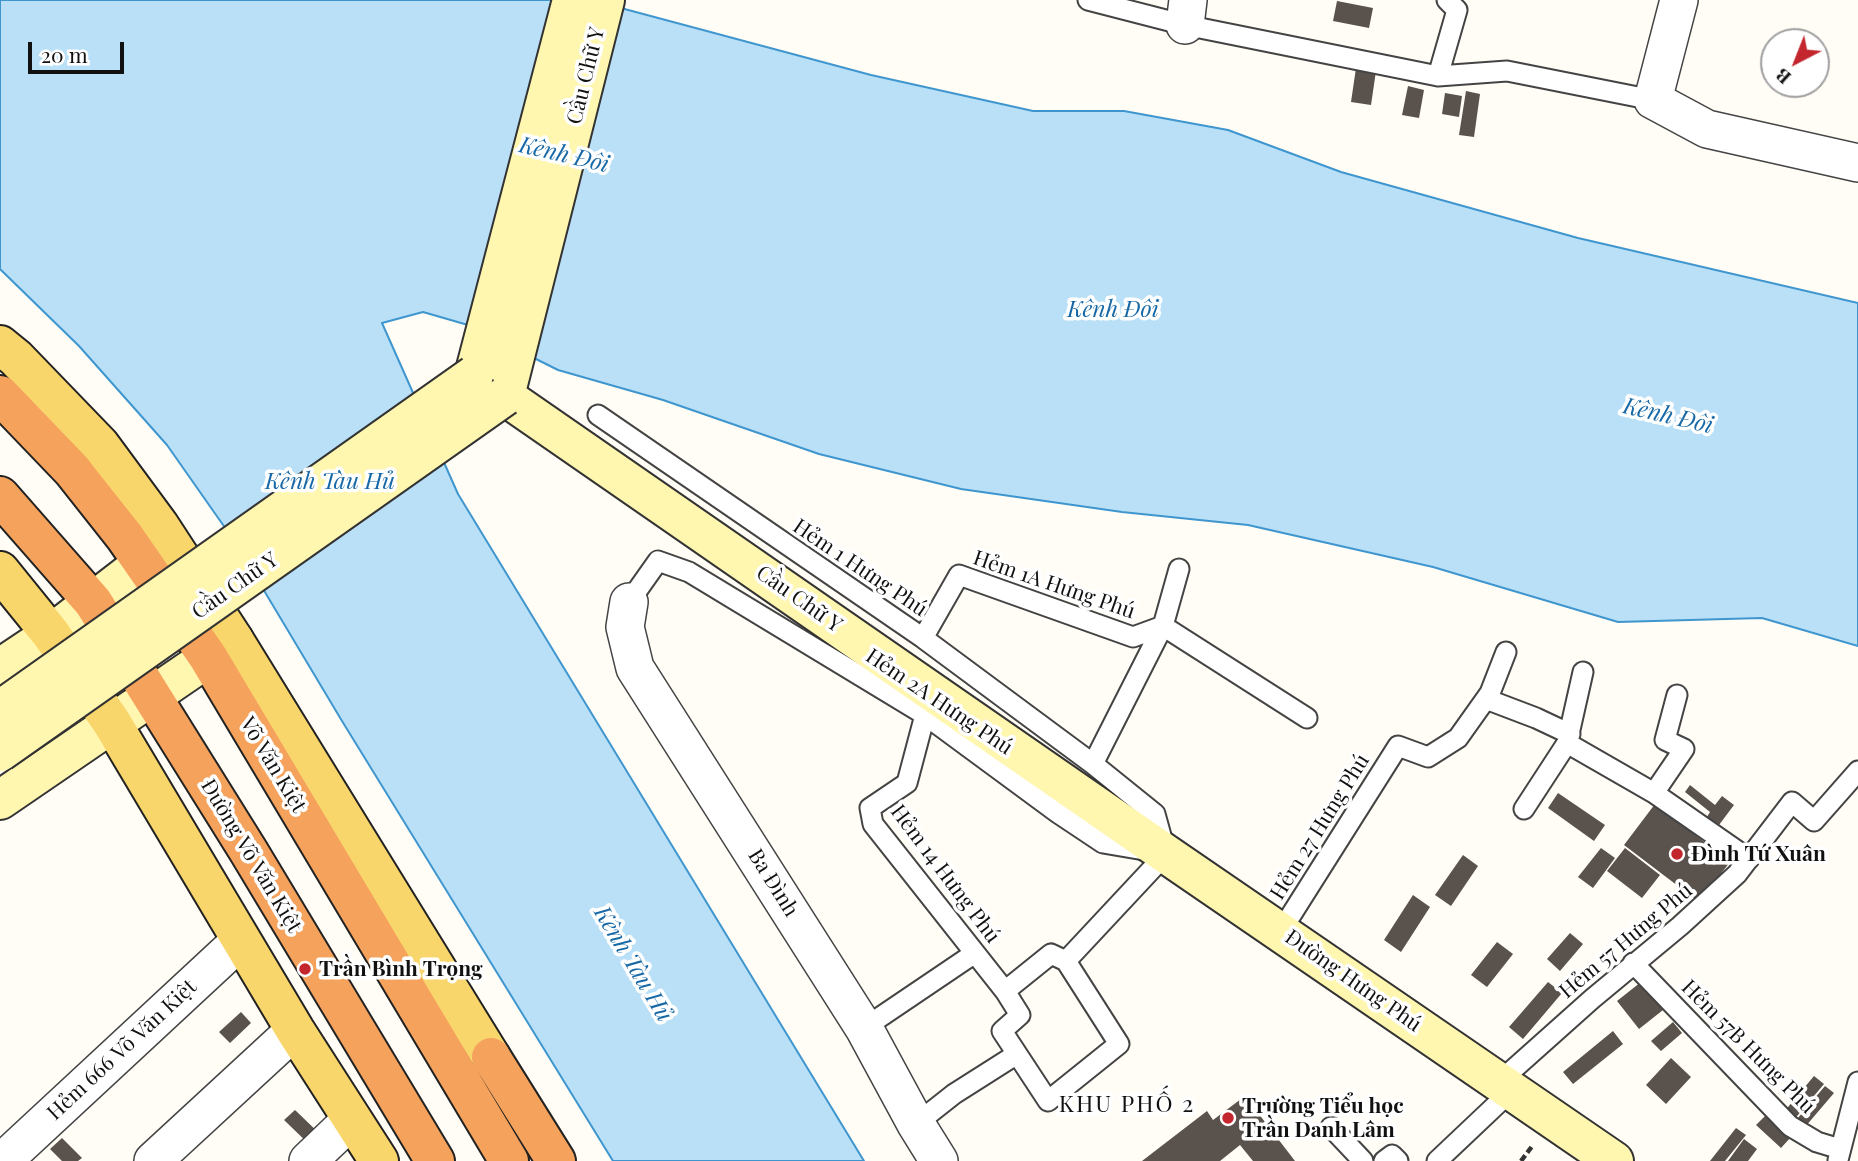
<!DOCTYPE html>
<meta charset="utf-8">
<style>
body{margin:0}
#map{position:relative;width:1858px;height:1161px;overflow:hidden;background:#fffdf5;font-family:"Playfair Display",serif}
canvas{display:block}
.north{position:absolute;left:1760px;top:28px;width:70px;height:70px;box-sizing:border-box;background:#fff;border:2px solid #a0a0a0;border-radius:50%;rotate:222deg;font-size:19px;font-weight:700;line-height:28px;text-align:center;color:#111}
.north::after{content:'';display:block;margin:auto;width:24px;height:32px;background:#c4262e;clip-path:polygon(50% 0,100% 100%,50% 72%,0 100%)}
.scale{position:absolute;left:28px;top:42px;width:96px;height:32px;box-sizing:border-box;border:4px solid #111;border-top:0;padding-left:9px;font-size:21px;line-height:24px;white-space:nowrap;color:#111;-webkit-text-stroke:5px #fff;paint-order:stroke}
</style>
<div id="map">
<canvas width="1858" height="1161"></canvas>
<div class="north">B</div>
<div class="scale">20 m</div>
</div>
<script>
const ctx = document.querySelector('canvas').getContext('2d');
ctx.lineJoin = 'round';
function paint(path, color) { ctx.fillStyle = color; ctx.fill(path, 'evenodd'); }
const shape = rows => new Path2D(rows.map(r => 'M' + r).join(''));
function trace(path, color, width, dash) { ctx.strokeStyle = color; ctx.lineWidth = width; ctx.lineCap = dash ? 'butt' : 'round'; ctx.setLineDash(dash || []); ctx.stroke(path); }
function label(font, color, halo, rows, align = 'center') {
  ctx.font = font + ' "Playfair Display",serif'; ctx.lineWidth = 7; ctx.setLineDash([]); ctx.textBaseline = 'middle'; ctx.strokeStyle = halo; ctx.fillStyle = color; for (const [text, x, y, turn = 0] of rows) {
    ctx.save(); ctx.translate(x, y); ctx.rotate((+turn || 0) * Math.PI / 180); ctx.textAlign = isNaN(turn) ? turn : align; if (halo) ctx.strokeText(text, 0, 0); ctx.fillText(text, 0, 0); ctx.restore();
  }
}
const water = shape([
 [0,0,591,0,871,75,1033,111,1124,111,1228,130,1341,172,1578,238,1858,303,1858,646,1762,618,1618,622,1433,567,1248,525,1122,512,961,489,819,454,663,400,558,370,468,325,423,312,382,323,458,494,864,1161,613,1161,342,721,235,542,167,445,79,346,0,269,0,0]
]);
paint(water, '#b9e0f7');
trace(water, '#3f96cf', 2);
paint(shape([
 [1337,1,1373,8,1369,28,1333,21],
 [1356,68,1376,71,1371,105,1351,102],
 [1408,86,1424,90,1419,118,1402,115],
 [1466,91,1480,94,1474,137,1459,135],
 [1445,93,1462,96,1459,117,1442,114],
 [1690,785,1715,805,1722,796,1734,805,1716,829,1705,820,1710,812,1685,792],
 [1558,793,1605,825,1594,841,1548,808],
 [1655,804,1730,862,1699,902,1624,845],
 [1601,848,1615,858,1593,888,1578,877],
 [1625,848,1660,875,1642,898,1607,871],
 [1463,855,1478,866,1451,906,1435,895],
 [1413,895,1430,907,1401,952,1384,940],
 [1570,933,1583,944,1560,971,1547,959],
 [1497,942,1513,954,1487,987,1471,975],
 [1548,982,1562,993,1523,1039,1509,1027],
 [1641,982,1663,1010,1639,1029,1617,1001],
 [241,1012,251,1023,230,1043,219,1032],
 [1673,1022,1682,1033,1661,1051,1651,1041],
 [1613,1031,1623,1044,1573,1084,1563,1072],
 [1671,1058,1691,1077,1666,1104,1646,1085],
 [1814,1076,1824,1084,1793,1121,1783,1113],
 [1825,1086,1834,1093,1805,1127,1797,1119],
 [1245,1096,1295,1161,1253,1161,1240,1145,1220,1161,1142,1161,1207,1111,1213,1120],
 [295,1110,322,1136,312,1147,284,1120],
 [1766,1115,1791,1137,1781,1148,1756,1125],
 [1736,1128,1746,1135,1725,1161,1710,1161],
 [62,1138,82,1158,78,1161,62,1161,50,1149],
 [1744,1139,1757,1149,1748,1161,1728,1161]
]), '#5a524d');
const lane = shape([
 [1088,0,1185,25,1438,76,1507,71,1653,100],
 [1438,76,1457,10,1447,0],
 [598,415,923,638,1093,764,1155,814,1165,850],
 [629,602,658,561,689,572,925,715,1058,813,1103,843,1144,850],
 [923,638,959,575,1133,637,1163,626,1307,718],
 [1486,699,1536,718,1570,734],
 [925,715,907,783,870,808,873,824,1005,991,1020,1015,1002,1031,1048,1101,1119,1044,1066,961,1051,954,1005,991],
 [1567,743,1654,793,1749,859],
 [1093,764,1163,626,1179,569],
 [1654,793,1684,749,1665,740,1677,695],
 [1524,809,1567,743,1583,672],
 [1281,931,1398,746,1428,757,1458,738,1490,693,1506,652],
 [1066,961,1166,854],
 [1633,963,1790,1126,1817,1142,1840,1149],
 [864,1028,975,953],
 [1499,1082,1592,999,1680,926,1737,874,1792,802,1814,821,1858,771],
 [916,1124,954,1094,1017,1054],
 [1331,1127,1363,1161],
 [1838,1160,1858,1082],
 [1384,1161,1392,1155,1398,1161],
 [1437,1161,1511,1091]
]);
const street = shape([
 [1679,0,1653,100,1707,129,1858,163],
 [1185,25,1188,0],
 [629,602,625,627,635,668,864,1028,916,1124,939,1161],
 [3,1161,241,940],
 [153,1161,295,1030],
 [308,1161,352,1119]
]);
const secondary = shape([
 [572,0,474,375,1166,854,1614,1161],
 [505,396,605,0],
 [0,668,51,634,169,543],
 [0,800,234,640]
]);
const primary = shape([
 [0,345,16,358,100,445,159,525,234,640,491,1057],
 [0,571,51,634,112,723,295,1030,379,1161]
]);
const highway = shape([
 [0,395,72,470,125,537,208,657,509,1161],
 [0,496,93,602,249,852,435,1161],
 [491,1057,556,1161]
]);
trace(lane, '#444', 23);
trace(street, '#444', 40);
trace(secondary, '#333', 42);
trace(primary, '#222', 42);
trace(highway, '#222', 42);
trace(shape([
 [1521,1161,1533,1145]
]), '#333', 4.5, [7, 3.5]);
trace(lane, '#fff', 19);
trace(street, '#fff', 37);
trace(secondary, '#fff6b0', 38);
trace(primary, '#f9d66b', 38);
trace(highway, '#f5a25d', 38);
const secondaryBridge = shape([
 [0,710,474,375],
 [0,752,505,396]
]);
trace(secondaryBridge, '#333', 42, []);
trace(secondaryBridge, '#fff6b0', 38);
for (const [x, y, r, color] of [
 [1677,854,7,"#c4262e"],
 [305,969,7,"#c4262e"],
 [1228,1118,7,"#c4262e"]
]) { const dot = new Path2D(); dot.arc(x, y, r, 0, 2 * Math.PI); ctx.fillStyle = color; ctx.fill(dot); trace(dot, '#fff', 2.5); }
label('21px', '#111', '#fff', [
 ["Cầu Chữ Y",586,76,-76],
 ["Hẻm 1 Hưng Phú",860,568,34],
 ["Hẻm 1A Hưng Phú",1054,585,19],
 ["Cầu Chữ Y",235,586,-35],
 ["Cầu Chữ Y",799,599,35],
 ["Hẻm 2A Hưng Phú",939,702,34],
 ["Võ Văn Kiệt",273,765,59],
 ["Hẻm 27 Hưng Phú",1320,827,-58],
 ["Đường Võ Văn Kiệt",251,856,59],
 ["Hẻm 14 Hưng Phú",945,874,53],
 ["Ba Đình",773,883,58],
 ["Hẻm 57 Hưng Phú",1626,941,-40],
 ["Đường Hưng Phú",1353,981,35],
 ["Hẻm 57B Hưng Phú",1748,1047,45],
 ["Hẻm 666 Võ Văn Kiệt",122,1050,-43]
]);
label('bold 21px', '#111', '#fff', [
 ["Đình Tứ Xuân",1691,854],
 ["Trần Bình Trọng",319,969],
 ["Trường Tiểu học",1242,1106],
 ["Trần Danh Lâm",1242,1130]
], 'left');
label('italic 23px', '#1768a6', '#fff', [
 ["Kênh Đôi",564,155,13],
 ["Kênh Đôi",1113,310],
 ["Kênh Đôi",1668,416,13],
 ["Kênh Tàu Hủ",330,482],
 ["Kênh Tàu Hủ",633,964,59]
]);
ctx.letterSpacing = '2px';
label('23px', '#111', '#fff', [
 ["KHU PHỐ 2",1127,1105]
]);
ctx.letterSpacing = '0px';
</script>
